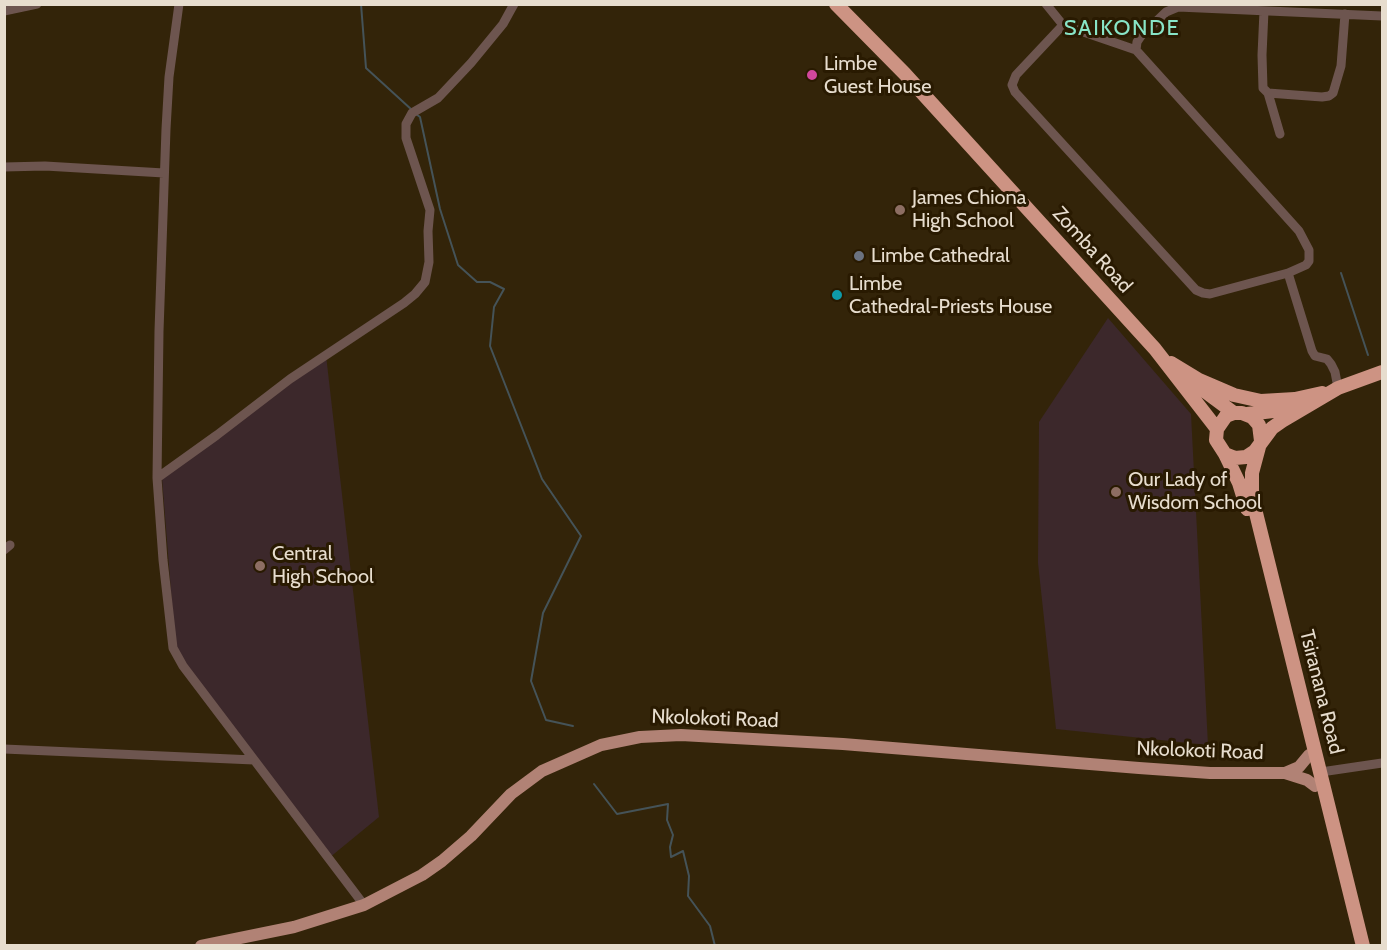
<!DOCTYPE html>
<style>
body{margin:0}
#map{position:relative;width:1387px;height:950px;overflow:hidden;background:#332409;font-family:Cabin,sans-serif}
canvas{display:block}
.frame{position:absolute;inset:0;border:6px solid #e7ddce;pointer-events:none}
</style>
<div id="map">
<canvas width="1387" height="950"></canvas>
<div class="frame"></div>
</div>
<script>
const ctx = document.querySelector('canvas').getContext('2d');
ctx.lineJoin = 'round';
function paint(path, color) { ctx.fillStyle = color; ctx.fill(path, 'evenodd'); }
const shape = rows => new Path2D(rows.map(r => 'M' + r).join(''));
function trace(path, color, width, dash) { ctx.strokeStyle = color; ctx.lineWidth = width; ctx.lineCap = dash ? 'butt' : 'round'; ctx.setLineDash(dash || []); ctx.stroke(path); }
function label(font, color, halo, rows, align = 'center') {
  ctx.font = font + ' Cabin,sans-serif'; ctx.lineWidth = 6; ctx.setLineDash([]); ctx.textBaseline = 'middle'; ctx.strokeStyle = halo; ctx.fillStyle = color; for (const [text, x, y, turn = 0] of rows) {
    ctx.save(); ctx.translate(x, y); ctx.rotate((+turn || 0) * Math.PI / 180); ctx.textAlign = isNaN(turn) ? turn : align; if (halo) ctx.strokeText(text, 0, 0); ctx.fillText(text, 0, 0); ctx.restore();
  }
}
paint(shape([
 [1108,318,1191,414,1208,745,1056,729,1038,563,1039,422],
 [326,355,379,817,329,858,176,654,162,478]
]), '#3c282b');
trace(shape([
 [361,4,366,68,412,110],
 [416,114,420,117,440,209,458,265,477,282,490,282,504,289,494,307,490,346,542,479,581,536,543,613,531,681,546,720,573,726],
 [1341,273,1368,355],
 [1382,396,1382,398],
 [594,784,617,814,668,804,667,820,673,835,670,847,671,857,683,851,689,876,688,896,710,926,715,946]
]), '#455358', 2);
trace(shape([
 [179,4,169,77,166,129,159,331,157,478,163,560,173,648,183,666,364,905],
 [1046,4,1063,25,1136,50,1299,231,1309,250,1309,261,1306,265,1288,273,1210,294,1203,293,1196,290,1015,92,1012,85,1016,75,1063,25],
 [4,11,37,4],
 [1264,11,1262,55,1263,88,1268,93,1280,134],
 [1136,50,1137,42,1141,36,1166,12,1178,7,1382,16],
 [1268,93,1322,97,1329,96,1333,93,1341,66,1345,14],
 [4,167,45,166,164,173],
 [1288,273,1312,351,1315,356,1327,359,1331,364,1335,372,1338,388],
 [157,478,217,435,290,379,404,303,415,294,425,282,429,262,428,231,430,210,406,138,406,124,412,113,438,98,471,63,503,24,514,4],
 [4,550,10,545],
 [4,749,254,760],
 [1321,772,1382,763]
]), '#6d554f', 9);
trace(shape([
 [1285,773,1299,767,1309,755],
 [201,946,294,927,364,905,422,875,442,861,471,836,511,794,542,771,601,745,640,737,681,735,843,744,1139,768,1210,773,1285,773,1307,780,1315,786]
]), '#b18275', 12);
trace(shape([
 [836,4,905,74,1155,349,1217,429],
 [1171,363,1199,380,1234,395,1261,401,1295,399,1322,393],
 [1195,384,1234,413],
 [1247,414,1282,410,1298,406],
 [1261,441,1259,425,1252,417,1242,413,1234,413,1226,416,1217,429,1216,440,1225,454,1235,458,1246,457,1255,451,1272,428,1282,421,1338,388,1382,372],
 [1259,447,1252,473,1252,492,1256,513,1363,946],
 [1225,454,1239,483,1247,509]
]), '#cd9383', 14);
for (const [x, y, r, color] of [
 [812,75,6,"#d1479c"],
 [900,210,6,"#8d6e63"],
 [859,256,6,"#6b7280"],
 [837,295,6,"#0f9aa8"],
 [1116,492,6,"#8d6e63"],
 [260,566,6,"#8d6e63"]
]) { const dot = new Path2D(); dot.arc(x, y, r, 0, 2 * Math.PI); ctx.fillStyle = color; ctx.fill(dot); trace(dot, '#291a01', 2); }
label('20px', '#e7ddce', '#291a01', [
 ["Limbe",824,64],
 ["Guest House",824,87],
 ["James Chiona",912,198],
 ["High School",912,221],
 ["Limbe Cathedral",871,256],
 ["Limbe",849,284],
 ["Cathedral-Priests House",849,307],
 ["Our Lady of",1128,480],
 ["Wisdom School",1128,503],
 ["Central",272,554],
 ["High School",272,577]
], 'left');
label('20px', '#e7ddce', '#291a01', [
 ["Zomba Road",1092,250,48],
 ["Tsiranana Road",1321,692,76],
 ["Nkolokoti Road",715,719,2],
 ["Nkolokoti Road",1200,751,2]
]);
ctx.letterSpacing = '1.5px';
label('22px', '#88e5c7', '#291a01', [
 ["SAIKONDE",1122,29]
]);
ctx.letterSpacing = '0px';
</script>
